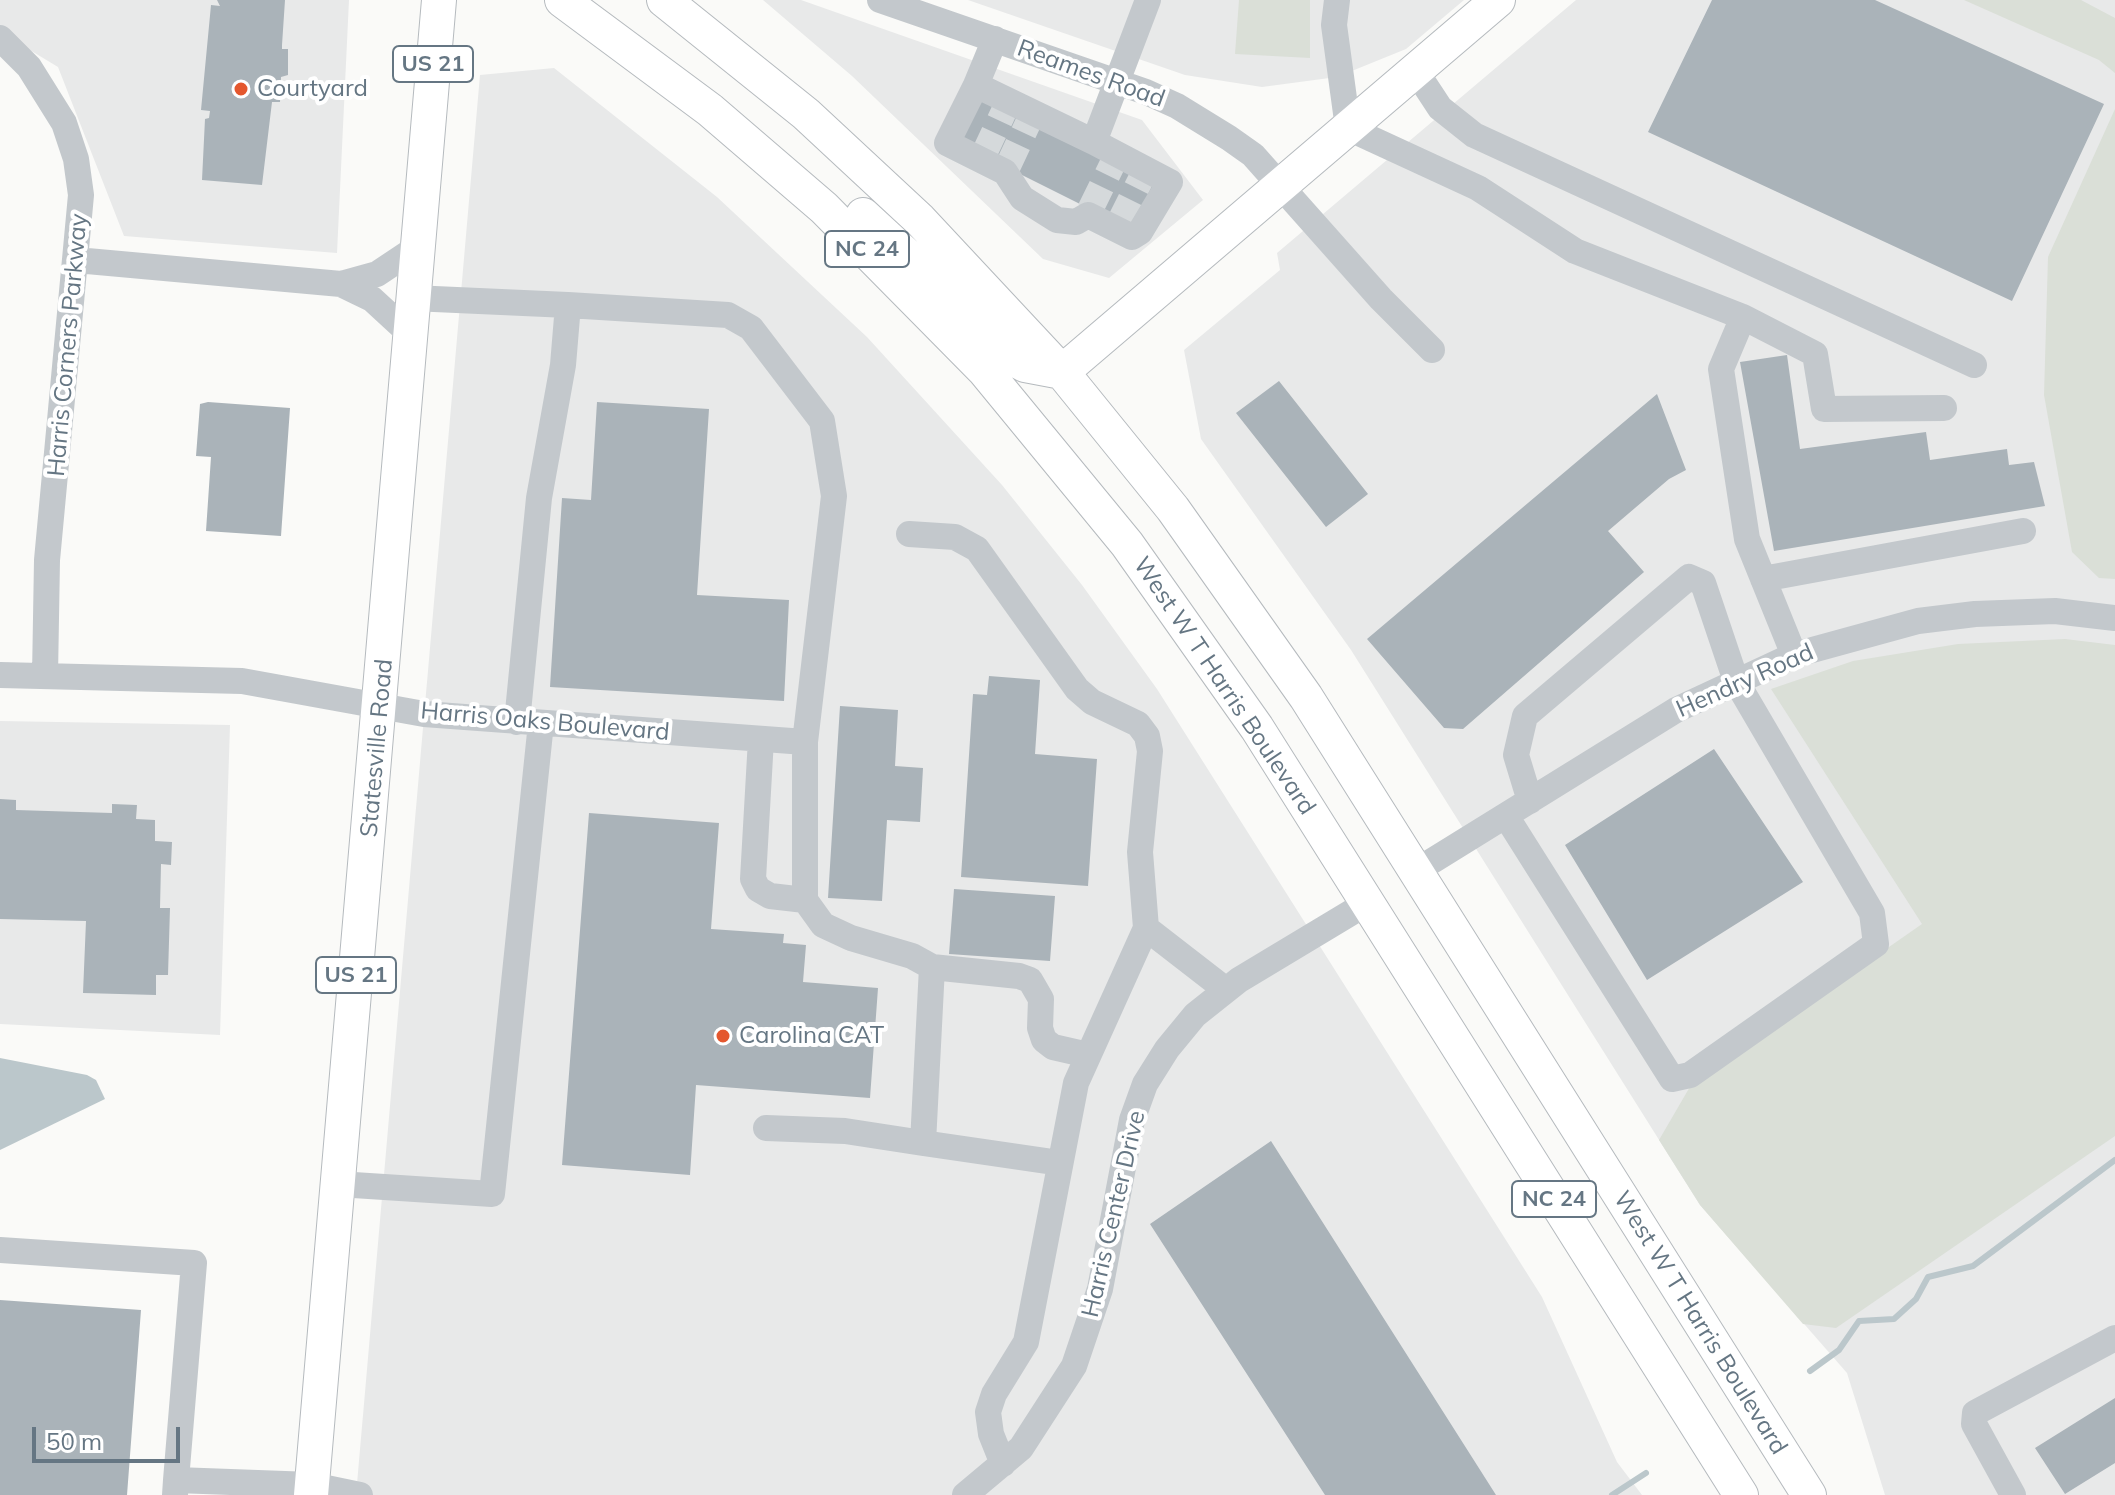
<!DOCTYPE html>
<style>
body{margin:0}
#map{position:relative;width:2115px;height:1495px;overflow:hidden;background:#fafaf8;font-family:Mulish,sans-serif}
canvas{display:block}
.scale{position:absolute;left:32px;top:1427px;width:148px;height:36px;box-sizing:border-box;border:4px solid #657683;border-top:0;padding-left:10px;font-size:24px;line-height:28px;white-space:nowrap;color:#657683;-webkit-text-stroke:6px #fff;paint-order:stroke}
</style>
<div id="map">
<canvas width="2115" height="1495"></canvas>
<div class="scale">50 m</div>
</div>
<script>
const ctx = document.querySelector('canvas').getContext('2d');
ctx.lineJoin = 'round';
function paint(path, color) { ctx.fillStyle = color; ctx.fill(path, 'evenodd'); }
const shape = rows => new Path2D(rows.map(r => 'M' + r).join(''));
function trace(path, color, width, dash) { ctx.strokeStyle = color; ctx.lineWidth = width; ctx.lineCap = dash ? 'butt' : 'round'; ctx.setLineDash(dash || []); ctx.stroke(path); }
function label(font, color, halo, rows, align = 'center') {
  ctx.font = font + ' Mulish,sans-serif'; ctx.lineWidth = 8; ctx.setLineDash([]); ctx.textBaseline = 'middle'; ctx.strokeStyle = halo; ctx.fillStyle = color; for (const [text, x, y, turn = 0] of rows) {
    ctx.save(); ctx.translate(x, y); ctx.rotate((+turn || 0) * Math.PI / 180); ctx.textAlign = isNaN(turn) ? turn : align; if (halo) ctx.strokeText(text, 0, 0); ctx.fillText(text, 0, 0); ctx.restore();
  }
}
paint(shape([
 [0,0,349,0,337,253,124,236,58,67,0,32],
 [763,0,801,0,1142,120,1203,200,1109,278,1043,259,852,76],
 [968,0,1464,0,1406,49,1337,77,1262,87,1185,75],
 [1576,0,2115,0,2115,1495,1885,1495,1847,1373,1700,1205,1351,650,1201,439,1184,350,1280,270,1277,253],
 [554,68,717,197,867,337,1002,485,1082,585,1157,689,1542,1297,1617,1462,1642,1495,356,1495,480,75],
 [0,721,230,725,220,1035,0,1024]
]), '#e8e9e9');
paint(shape([
 [1239,0,1310,0,1310,58,1235,54],
 [1964,0,2081,0,2115,18,2115,73,2099,60],
 [2115,109,2115,579,2099,578,2072,552,2044,395,2048,257],
 [2065,639,2115,645,2115,1136,1836,1328,1803,1324,1700,1205,1659,1140,1691,1085,1922,924,1771,689,1853,661,1958,644]
]), '#dadfd7');
paint(shape([
 [0,1058,87,1075,96,1080,105,1099,0,1150]
]), '#bbc7cb');
trace(shape([
 [1810,1371,1839,1350,1859,1321,1894,1319,1916,1299,1928,1277,1973,1266,2115,1160],
 [1612,1495,1646,1473]
]), '#bbc7cb', 6);
paint(shape([
 [217,0,285,0,282,45,282,49,288,49,288,75,281,77,280,102,272,102,262,185,202,180,205,119,209,118,210,111,201,110,211,5,220,6],
 [1712,0,1875,0,2104,104,2012,301,1648,132],
 [977,97,1161,187,1138,233,956,142],
 [1787,355,1800,449,1926,432,1930,460,2007,449,2009,465,2034,462,2045,506,1774,551,1740,362],
 [1279,381,1368,494,1326,527,1236,413],
 [1657,394,1686,470,1669,479,1608,531,1644,572,1463,729,1444,728,1367,639],
 [208,402,290,408,281,536,206,531,211,457,196,456,200,404],
 [597,402,709,409,697,595,789,600,784,701,550,687,562,498,591,500],
 [989,676,1040,680,1035,754,1097,759,1088,886,961,877,973,694,987,695],
 [840,706,898,710,895,766,923,768,920,822,887,820,882,901,828,898],
 [1714,749,1803,882,1647,980,1565,845],
 [0,799,16,800,16,810,112,813,112,804,137,805,136,819,155,820,155,841,172,842,171,865,161,864,160,908,170,908,168,975,156,975,156,995,83,993,86,921,0,919],
 [589,813,719,823,711,929,784,934,783,943,806,945,803,982,878,988,870,1098,696,1085,690,1175,562,1165],
 [954,889,1055,896,1050,961,949,954],
 [1271,1141,1496,1495,1325,1495,1150,1224],
 [0,1300,141,1310,127,1495,0,1495],
 [2115,1398,2115,1463,2065,1494,2035,1448]
]), '#aab3b9');
trace(shape([
 [983,156,1005,109],
 [1007,168,1029,121],
 [1090,210,1113,163],
 [1119,223,1142,177]
]), '#d5d9db', 26, [26, 13]);
const major = shape([
 [562,0,710,110,824,208,984,370,1127,544,1257,728,1741,1495],
 [664,0,806,114,920,220,1062,372,1173,509,1306,697,1809,1495],
 [863,215,952,297,1003,353,1025,365,1062,372],
 [1062,372,1498,0],
 [311,1495,439,0]
]);
trace(major, '#b5babe', 36);
trace(shape([
 [880,0,1146,92,1177,106,1229,138,1253,155,1381,299,1432,350],
 [1337,0,1334,25,1348,128,1478,188,1575,251,1743,317,1721,369,1747,539,1794,655],
 [0,38,29,67,64,123,76,159,81,195,47,560,45,676],
 [1415,70,1440,108,1474,135,1974,365],
 [976,85,995,39],
 [1094,142,976,85,947,143,1005,172,1022,198,1057,220,1076,222,1088,215,1132,237,1140,232,1170,182,1094,142,1148,0],
 [76,260,341,284,377,274,416,248],
 [341,284,372,299,410,334],
 [412,298,568,305,563,365,539,498,517,722],
 [568,305,728,315,751,328,822,421,834,496,805,742,805,900,823,925,851,938,912,956,932,967,923,1143,845,1131,766,1128],
 [1743,317,1815,354,1824,409,1944,408],
 [909,534,955,537,977,549,1077,689,1092,702,1138,724,1147,736,1150,751,1140,852,1146,928],
 [1763,579,2023,531],
 [0,675,242,681,424,714,805,742],
 [761,739,753,879,758,889,770,896,805,900],
 [1506,816,1672,1079,1690,1075,1876,944,1872,913,1736,681,1703,583,1689,577,1525,716,1516,755,1530,801],
 [1416,871,1676,710,1794,655,1918,621,1975,614,2055,611,2115,618],
 [932,967,1019,976,1030,980,1041,999,1040,1028,1044,1040,1053,1047,1088,1055],
 [923,1143,1060,1163],
 [338,1184,492,1194,541,723],
 [0,1250,194,1263,176,1480],
 [1003,1464,991,1434,988,1412,994,1394,1026,1342,1076,1083,1146,928,1226,990],
 [175,1495,176,1480,312,1485,360,1495],
 [965,1495,1021,1448,1074,1366,1100,1289,1132,1120,1145,1084,1167,1049,1195,1015,1239,980,1367,903],
 [2013,1495,1974,1424,1975,1413,2115,1338]
]), '#c3c8cc', 26);
trace(major, '#fff', 34);
for (const [x, y, r, color] of [
 [241,89,8,"#e4572e"],
 [723,1036,8,"#e4572e"]
]) { const dot = new Path2D(); dot.arc(x, y, r, 0, 2 * Math.PI); ctx.fillStyle = color; ctx.fill(dot); trace(dot, '#fff', 3); }
for (const [x, y, w] of [
 [433,64,80],
 [867,249,84],
 [356,975,80],
 [1554,1199,84]
]) { const box = new Path2D(); box.roundRect(x - w / 2, y - 18, w, 36, 6); ctx.fillStyle = '#fff'; ctx.fill(box); trace(box, '#657683', 2); }
label('bold 22px', '#657683', null, [
 ["US 21",433,64],
 ["NC 24",867,249],
 ["US 21",356,975],
 ["NC 24",1554,1199]
]);
label('24px', '#657683', '#fff', [
 ["Reames Road",1091,74,20],
 ["Harris Corners Parkway",68,345,-85],
 ["Hendry Road",1745,681,-24],
 ["West W T Harris Boulevard",1224,686,56],
 ["Harris Oaks Boulevard",545,722,5],
 ["Statesville Road",377,748,-85],
 ["Harris Center Drive",1114,1214,-77],
 ["West W T Harris Boulevard",1700,1323,58]
]);
label('24px', '#657683', '#fff', [
 ["Courtyard",257,89],
 ["Carolina CAT",739,1036]
], 'left');
</script>
